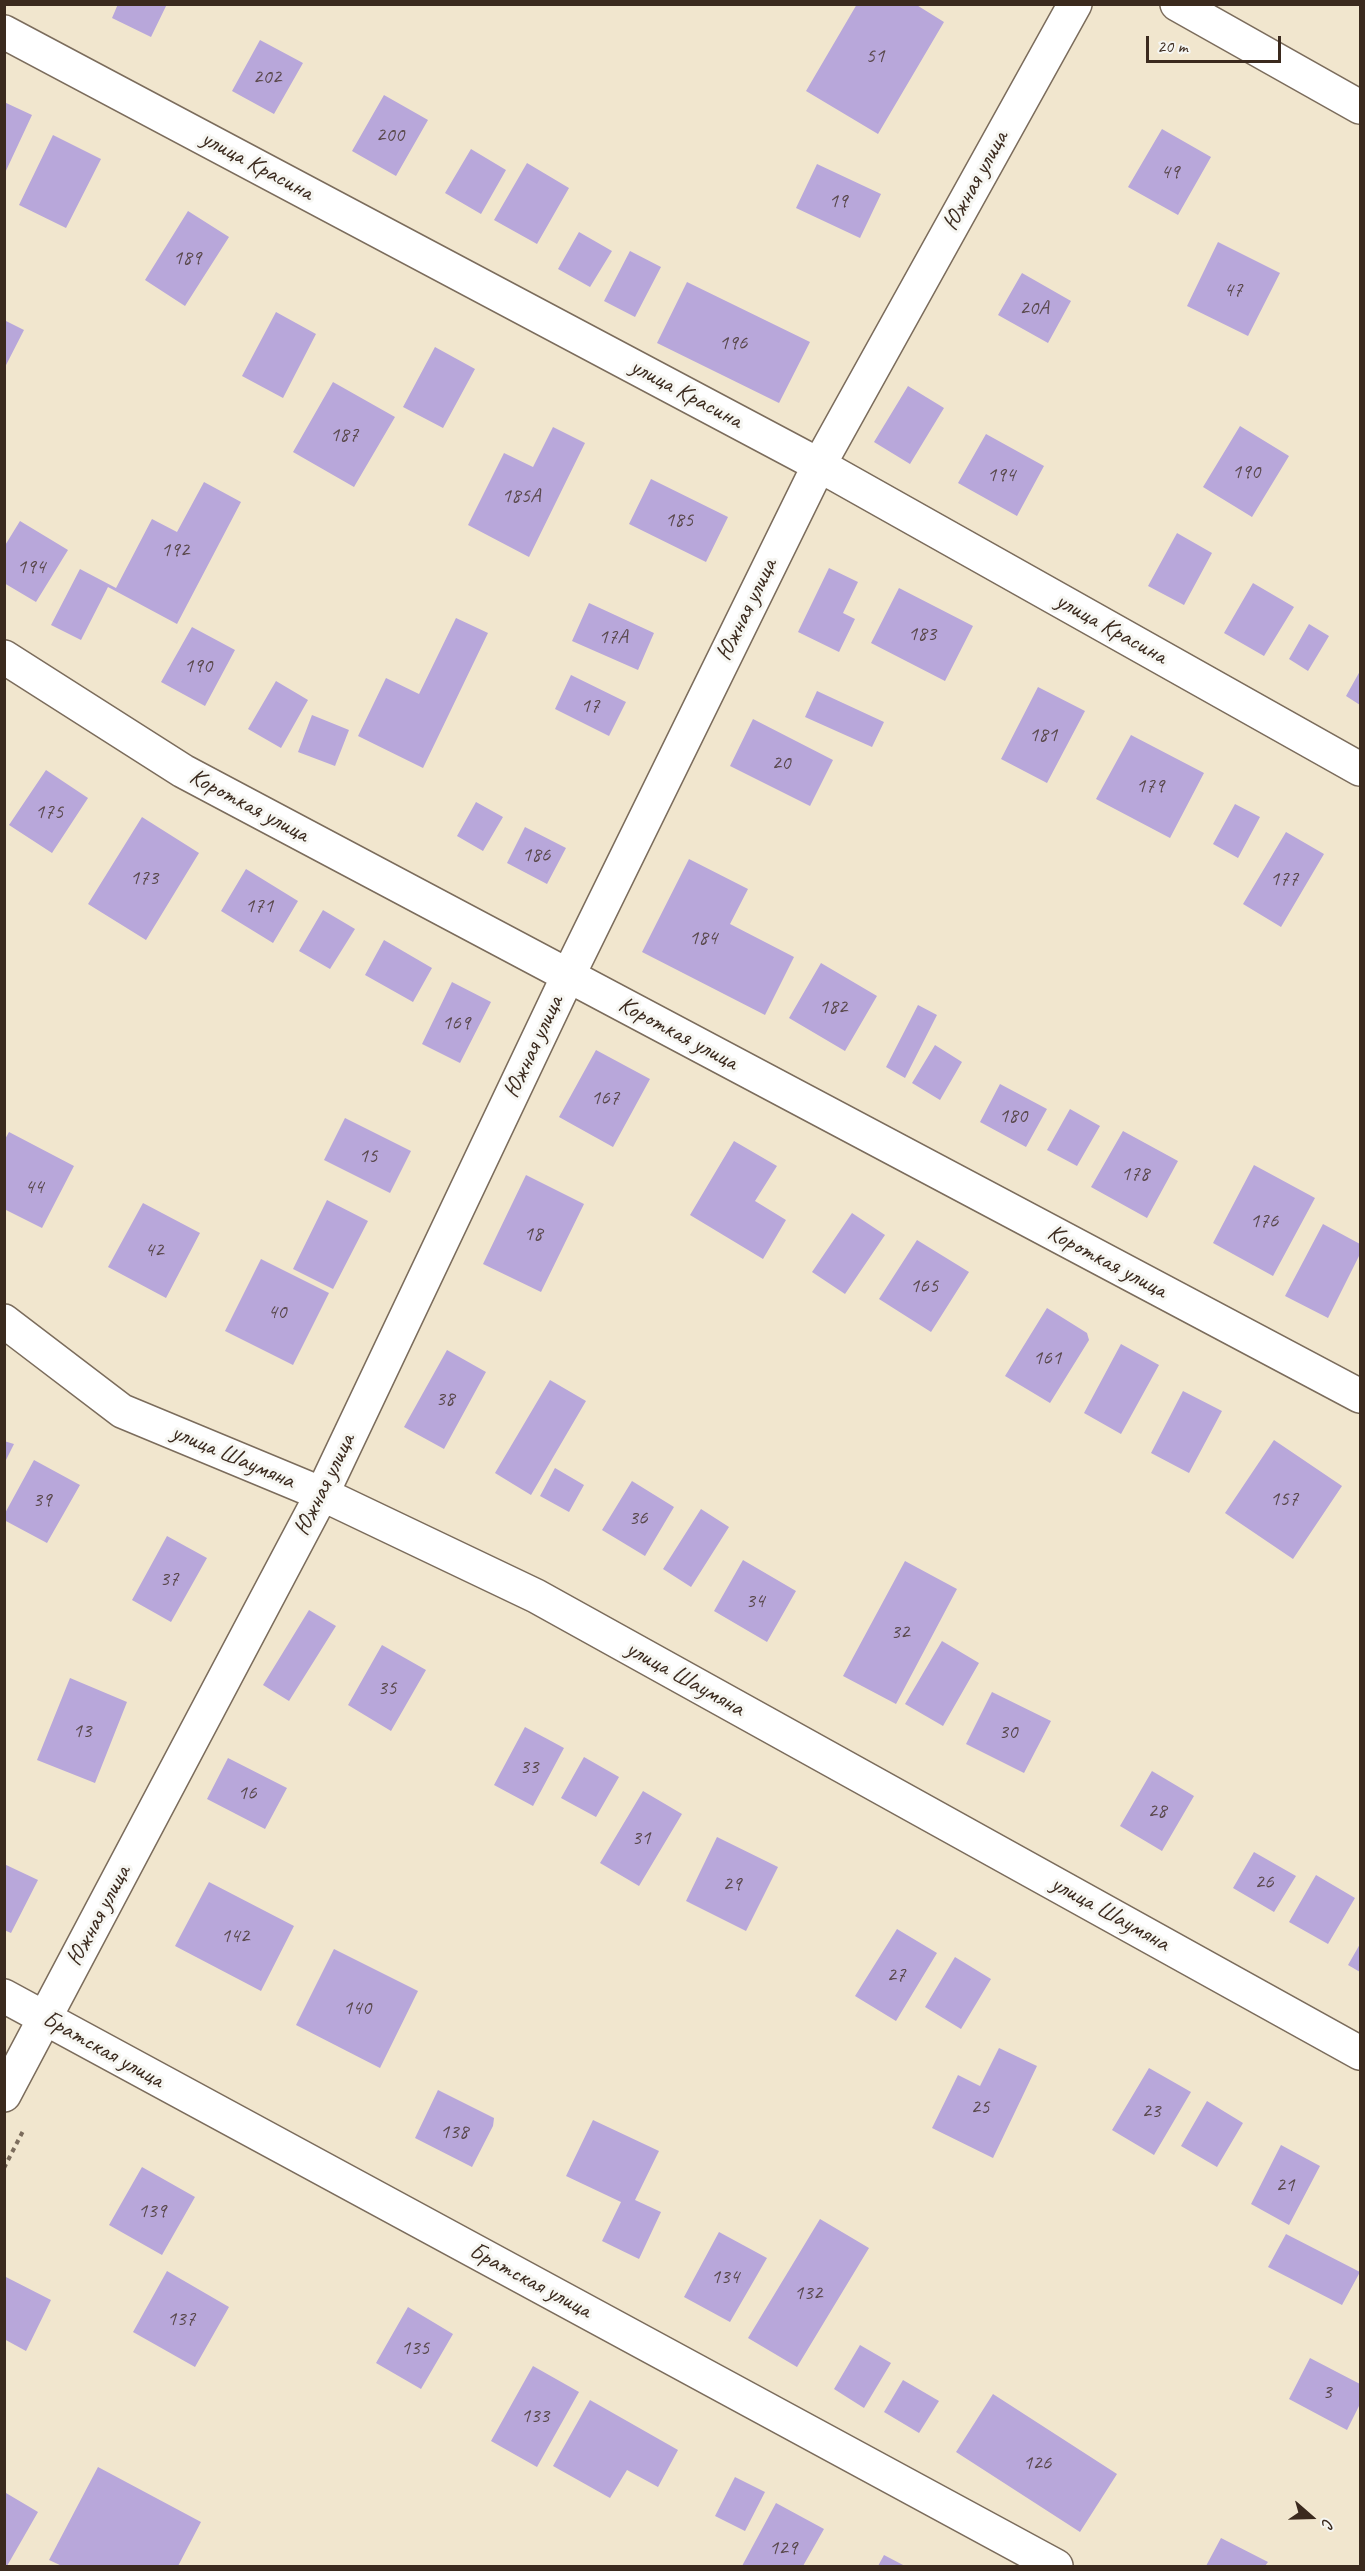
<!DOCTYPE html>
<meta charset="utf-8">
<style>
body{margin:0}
#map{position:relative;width:1365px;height:2571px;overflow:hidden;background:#f1e6ce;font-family:Caveat,sans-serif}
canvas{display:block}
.frame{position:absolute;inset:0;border:6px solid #3b2a1e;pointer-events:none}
.north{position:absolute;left:1281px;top:2487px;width:60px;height:60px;-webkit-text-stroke:4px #f6f6f2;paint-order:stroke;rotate:110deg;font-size:16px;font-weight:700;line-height:24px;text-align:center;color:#3b2a1e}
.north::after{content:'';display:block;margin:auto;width:21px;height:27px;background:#3b2a1e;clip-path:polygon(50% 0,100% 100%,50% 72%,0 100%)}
.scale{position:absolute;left:1146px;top:36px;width:135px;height:27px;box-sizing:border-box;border:3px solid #3b2a1e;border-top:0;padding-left:8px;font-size:18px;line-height:21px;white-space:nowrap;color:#3b2a1e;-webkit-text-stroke:4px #f6f6f2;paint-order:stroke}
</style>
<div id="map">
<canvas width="1365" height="2571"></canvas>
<div class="frame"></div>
<div class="north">С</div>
<div class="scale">20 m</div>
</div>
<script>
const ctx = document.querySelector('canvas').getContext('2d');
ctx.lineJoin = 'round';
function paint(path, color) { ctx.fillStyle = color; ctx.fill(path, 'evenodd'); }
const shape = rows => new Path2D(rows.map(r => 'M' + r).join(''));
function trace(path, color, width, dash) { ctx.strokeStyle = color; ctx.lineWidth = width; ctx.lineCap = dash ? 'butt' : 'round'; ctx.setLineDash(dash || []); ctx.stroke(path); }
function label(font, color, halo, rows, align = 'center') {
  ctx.font = font + ' Caveat,sans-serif'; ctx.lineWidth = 6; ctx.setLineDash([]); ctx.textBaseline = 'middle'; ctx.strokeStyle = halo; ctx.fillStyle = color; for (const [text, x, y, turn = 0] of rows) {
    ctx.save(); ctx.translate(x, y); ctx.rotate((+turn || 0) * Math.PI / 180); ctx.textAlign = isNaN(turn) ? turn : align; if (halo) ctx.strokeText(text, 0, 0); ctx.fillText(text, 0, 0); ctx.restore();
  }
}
paint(shape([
 [118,4,167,4,151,37,112,18],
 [857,4,915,4,944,22,878,134,806,91],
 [260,40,303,63,274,114,232,91],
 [384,95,428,120,396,176,352,151],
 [4,102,32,115,4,175],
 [1162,129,1211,157,1178,215,1128,187],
 [53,135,101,159,66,228,19,205],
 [471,149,506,170,481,214,445,193],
 [527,163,569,188,537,244,494,220],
 [817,164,881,194,860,238,796,208],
 [188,211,229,237,185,306,145,280],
 [579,232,612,251,590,287,558,269],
 [1218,242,1280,273,1248,336,1187,306],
 [630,251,661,267,635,317,604,301],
 [1022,273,1071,301,1048,343,998,315],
 [687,282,810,342,779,403,657,343],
 [276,312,316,334,283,398,242,376],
 [4,320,24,330,4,369],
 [435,347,475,369,443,428,403,407],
 [333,382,395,417,354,487,293,452],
 [908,386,944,408,910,464,874,442],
 [1240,426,1289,456,1252,517,1203,487],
 [553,427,585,443,529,557,468,525,504,453,533,467],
 [986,434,1044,466,1017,516,958,483],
 [651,479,728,517,706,562,629,524],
 [204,482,241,502,177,624,108,587,81,640,51,625,80,569,116,588,152,519,177,532],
 [20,521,68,550,36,602,4,583,4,547],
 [1177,533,1212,553,1184,605,1148,586],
 [829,568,858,582,843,613,855,619,839,652,798,632],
 [1253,583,1294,607,1264,656,1224,633],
 [899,588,973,626,945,681,871,643],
 [589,603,654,633,638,670,572,641],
 [456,618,488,633,423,768,358,736,386,678,419,694],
 [1309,624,1329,636,1308,671,1289,659],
 [192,627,235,650,205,706,161,682],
 [1360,671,1360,705,1346,696],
 [571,675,626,702,609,736,555,709],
 [276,681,308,700,281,748,248,729],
 [1038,687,1085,711,1047,783,1001,759],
 [817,691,884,722,872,747,805,717],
 [312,715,349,730,335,766,298,752],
 [753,719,833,760,810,806,730,766],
 [1131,735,1204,773,1170,838,1096,799],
 [46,770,88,798,52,853,9,825],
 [476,802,503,817,483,851,457,836],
 [1235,804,1260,817,1238,858,1213,844],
 [142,817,199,853,146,940,88,904],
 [525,827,566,848,547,884,507,863],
 [1286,832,1324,854,1281,927,1243,904],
 [689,859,748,889,730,924,794,957,765,1015,642,952],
 [246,869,298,901,273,943,221,911],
 [323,910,355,929,330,969,299,951],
 [384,940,432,968,413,1002,365,975],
 [821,963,877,996,845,1051,789,1018],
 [452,982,491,1002,460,1063,422,1044],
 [918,1005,937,1015,905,1078,886,1067],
 [935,1045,962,1062,940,1100,912,1083],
 [596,1050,650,1079,613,1147,559,1117],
 [1000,1084,1047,1109,1026,1147,980,1122],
 [1070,1109,1100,1126,1077,1166,1047,1150],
 [345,1118,411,1151,390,1193,324,1160],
 [1123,1131,1178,1161,1147,1218,1091,1187],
 [9,1132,74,1166,42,1228,4,1209,4,1141],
 [734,1141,777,1166,755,1201,786,1220,763,1259,690,1215],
 [1254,1165,1315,1198,1273,1276,1213,1243],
 [526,1175,584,1204,541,1292,483,1264],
 [327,1200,368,1221,333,1289,293,1269],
 [143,1203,200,1233,166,1298,108,1267],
 [852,1213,885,1235,845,1294,812,1272],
 [1323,1224,1360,1244,1360,1254,1328,1318,1285,1296],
 [917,1240,969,1272,931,1332,879,1299],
 [261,1259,329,1293,293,1365,225,1331],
 [1047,1308,1087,1333,1089,1340,1050,1403,1005,1376],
 [1121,1344,1159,1365,1121,1434,1084,1413],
 [447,1350,486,1372,444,1449,404,1427],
 [550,1380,586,1401,531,1495,495,1473],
 [1183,1391,1222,1411,1189,1473,1151,1453],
 [1274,1440,1342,1486,1293,1559,1225,1513],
 [4,1441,14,1444,4,1464],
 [34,1460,80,1485,47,1543,4,1520,4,1515],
 [555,1468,584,1485,569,1512,540,1496],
 [632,1481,674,1507,645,1556,602,1530],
 [701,1509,729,1527,691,1587,663,1569],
 [167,1536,207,1558,171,1622,132,1600],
 [743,1560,796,1591,767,1642,714,1611],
 [905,1561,957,1589,896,1704,843,1676],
 [309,1610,336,1626,289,1701,263,1685],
 [942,1641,979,1663,943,1726,905,1704],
 [382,1645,426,1670,391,1731,348,1705],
 [70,1678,127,1702,95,1783,37,1760],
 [992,1692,1051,1721,1024,1773,966,1744],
 [525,1727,564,1748,533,1806,494,1785],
 [584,1757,619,1777,596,1817,561,1798],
 [228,1758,287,1788,265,1829,207,1799],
 [1152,1771,1194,1796,1162,1851,1120,1826],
 [643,1791,682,1814,639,1886,600,1863],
 [717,1837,778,1867,746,1931,686,1901],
 [1254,1852,1296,1876,1274,1912,1233,1888],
 [4,1864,38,1880,11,1933,4,1930],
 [1316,1875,1355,1898,1328,1944,1289,1922],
 [209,1882,294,1926,261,1991,175,1946],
 [897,1929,937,1953,896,2021,855,1996],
 [1360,1944,1360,1972,1348,1965],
 [334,1949,418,1991,380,2068,296,2025],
 [955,1957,991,1979,961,2029,925,2007],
 [999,2048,1037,2066,993,2158,932,2128,958,2075,980,2086],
 [1149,2068,1191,2092,1154,2155,1112,2130],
 [438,2090,494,2118,493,2126,472,2167,415,2138],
 [1207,2101,1243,2123,1217,2167,1181,2146],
 [593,2120,659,2151,635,2200,661,2212,639,2259,602,2241,621,2202,566,2176],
 [1281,2145,1320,2166,1289,2225,1251,2204],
 [142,2167,195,2197,162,2255,109,2225],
 [820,2219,869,2248,797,2367,748,2338],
 [719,2232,767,2258,730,2322,684,2297],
 [1286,2234,1360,2272,1342,2305,1268,2267],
 [167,2271,229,2307,195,2367,133,2332],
 [4,2276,51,2300,26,2351,4,2339],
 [408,2307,453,2334,421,2389,376,2363],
 [860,2345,891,2363,864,2408,834,2389],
 [1310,2358,1360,2384,1360,2404,1347,2430,1289,2399],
 [533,2366,579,2392,537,2467,491,2441],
 [903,2380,939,2401,919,2433,884,2412],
 [993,2394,1117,2474,1080,2532,956,2452],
 [590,2400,678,2450,658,2487,627,2470,610,2498,553,2466],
 [98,2467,201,2522,178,2566,62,2566,49,2560],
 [735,2477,765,2492,745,2531,715,2516],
 [6,2493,38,2512,7,2566,4,2566],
 [776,2503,824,2529,803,2566,742,2566],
 [1221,2538,1268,2562,1265,2566,1206,2566],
 [884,2555,905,2566,878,2566]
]), '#b8a7da');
const street = shape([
 [1177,4,1360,107],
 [4,32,819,465,1360,769],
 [4,657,183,771,1360,1396],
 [4,1321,122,1411,322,1494,536,1596,1360,2053],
 [4,1996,1056,2566],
 [4,2095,322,1494,568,976,819,465,1075,4]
]);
trace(street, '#7b6c5c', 36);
trace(shape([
 [4,2168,23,2131]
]), '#7b6c5c', 4, [4.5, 4.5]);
trace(street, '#fff', 33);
label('21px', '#5a494d', null, [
 ["51",875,56],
 ["202",267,77],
 ["200",390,135],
 ["49",1170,172],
 ["19",838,201],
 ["189",187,258],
 ["47",1233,290],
 ["20А",1034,308],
 ["196",733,343],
 ["187",344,435],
 ["190",1246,472],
 ["194",1001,475],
 ["185А",521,496],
 ["185",679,520],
 ["192",175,550],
 ["194",31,567],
 ["183",922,634],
 ["17А",613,637],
 ["190",198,666],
 ["17",590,706],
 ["181",1043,735],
 ["20",781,763],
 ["179",1150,786],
 ["175",49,812],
 ["186",536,855],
 ["173",144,878],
 ["177",1284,879],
 ["171",259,906],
 ["184",703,938],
 ["182",833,1007],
 ["169",456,1023],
 ["167",605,1098],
 ["180",1013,1116],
 ["15",368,1156],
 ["178",1135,1174],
 ["44",34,1187],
 ["176",1264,1221],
 ["18",533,1234],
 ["42",154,1250],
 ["165",924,1286],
 ["40",277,1312],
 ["161",1047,1358],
 ["38",445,1399],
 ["157",1284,1499],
 ["39",42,1500],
 ["36",638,1518],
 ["37",169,1579],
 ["34",755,1601],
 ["32",900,1632],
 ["35",387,1688],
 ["13",82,1731],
 ["30",1008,1732],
 ["33",529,1767],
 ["16",247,1793],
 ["28",1157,1811],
 ["31",641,1838],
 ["26",1264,1882],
 ["29",732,1884],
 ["142",235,1936],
 ["27",896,1975],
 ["140",357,2008],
 ["25",980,2107],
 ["23",1151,2111],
 ["138",454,2132],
 ["21",1285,2185],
 ["139",152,2211],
 ["134",725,2277],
 ["132",808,2293],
 ["137",181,2319],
 ["135",415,2348],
 ["3",1327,2392],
 ["133",535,2416],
 ["126",1037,2463],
 ["129",783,2548]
]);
label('24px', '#3b2a1e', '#f6f6f2', [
 ["улица Красина",257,166,28],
 ["Южная улица",976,181,-61],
 ["улица Красина",686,394,28],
 ["Южная улица",747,610,-64],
 ["улица Красина",1111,629,29],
 ["Короткая улица",249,806,28],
 ["Короткая улица",678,1034,28],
 ["Южная улица",534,1047,-65],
 ["Короткая улица",1107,1262,28],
 ["улица Шаумяна",233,1457,23],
 ["Южная улица",325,1485,-64],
 ["улица Шаумяна",685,1679,29],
 ["улица Шаумяна",1110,1914,29],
 ["Южная улица",99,1916,-62],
 ["Братская улица",103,2050,29],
 ["Братская улица",530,2281,28]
]);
</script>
